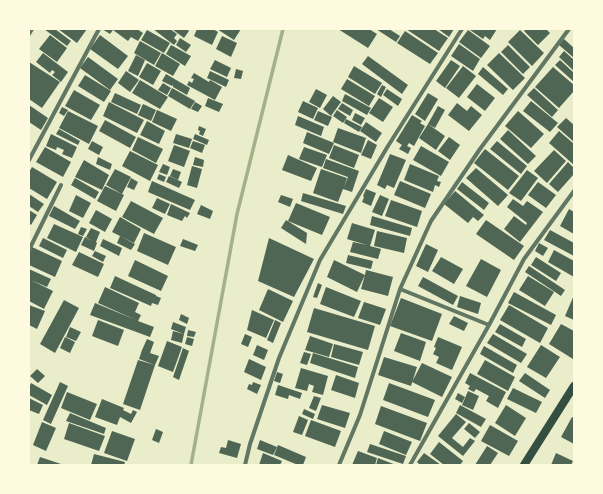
<!DOCTYPE html>
<style>
body{margin:0}
#map{position:relative;width:603px;height:494px;overflow:hidden;background:#e9edc9;font-family:Figtree,sans-serif}
canvas{display:block}
.frame{position:absolute;inset:0;border:30px solid #fefae0;pointer-events:none}
</style>
<div id="map">
<canvas width="603" height="494"></canvas>
<div class="frame"></div>
</div>
<script>
const ctx = document.querySelector('canvas').getContext('2d');
ctx.lineJoin = 'round';
const shape = rows => new Path2D(rows.map(r => 'M' + r).join(''));
function trace(path, color, width, dash) { ctx.strokeStyle = color; ctx.lineWidth = width; ctx.lineCap = dash ? 'butt' : 'round'; ctx.setLineDash(dash || []); ctx.stroke(path); }
function paint(path, color) { ctx.fillStyle = color; ctx.fill(path, 'evenodd'); }
trace(shape([
 [191,465,237,214,283,29]
]), '#a3b18a', 3.5);
paint(shape([
 [44,29,55,29,71,41,67,46],
 [58,29,87,29,77,43],
 [102,29,137,29,143,33,138,41,131,37,128,41,113,30,110,34],
 [153,29,170,29,177,34,174,38,177,41,174,45],
 [172,29,187,29,189,31,184,38],
 [197,29,204,29,207,30,207,29,213,29,218,32,212,45,194,36],
 [217,29,241,29,234,40],
 [338,29,369,29,377,34,368,48],
 [376,29,389,29,400,36,396,42],
 [406,29,434,29,448,38,439,51],
 [438,29,454,29,449,37],
 [471,29,497,29,490,40,485,36,483,39,470,30],
 [526,29,546,29,550,33,538,45,524,31],
 [147,30,170,43,164,53,141,40],
 [468,30,490,46,481,58,459,42],
 [520,30,544,53,532,66,508,42],
 [405,31,438,53,430,64,397,43],
 [50,35,67,48,57,62,39,49],
 [100,35,128,56,118,69,90,49],
 [222,36,237,43,231,57,216,49],
 [180,38,191,45,186,52,176,45],
 [564,39,574,48,574,58,559,45],
 [140,41,161,53,154,65,134,53],
 [459,44,480,59,473,71,451,56],
 [171,45,191,56,185,66,166,54],
 [508,45,530,67,523,74,501,52],
 [564,51,574,60,574,71,559,57],
 [43,53,68,72,61,82,52,75,55,72,52,70,50,73,36,62],
 [162,53,180,64,173,76,155,66],
 [499,53,525,78,513,90,487,65],
 [136,55,145,60,138,76,128,71],
 [368,56,408,85,402,94,362,64],
 [88,57,118,79,110,90,80,68],
 [215,60,231,68,227,77,210,69],
 [451,60,460,66,445,88,436,81],
 [560,60,574,73,574,82,555,65],
 [29,62,60,82,42,108,29,99],
 [147,63,161,71,153,85,139,77],
 [354,66,382,83,375,94,348,77],
 [463,66,476,76,459,98,446,88],
 [483,67,508,89,503,95,478,74],
 [553,67,574,85,574,91,559,108,535,87],
 [236,69,243,71,241,79,234,78],
 [126,71,139,80,130,92,118,83],
 [210,71,229,80,226,87,207,78],
 [194,73,209,82,210,80,222,87,215,100,187,85,189,81,192,83,194,79,191,78],
 [166,74,190,88,187,95,173,87,173,85,172,86,162,81],
 [85,75,111,91,104,102,78,86],
 [347,79,375,96,369,106,341,89],
 [140,80,168,97,160,109,132,93],
 [163,83,171,88,167,95,158,90],
 [477,84,495,98,485,111,467,97],
 [382,85,386,87,381,97,377,94],
 [172,88,195,101,190,109,168,96],
 [534,88,558,110,552,117,527,95],
 [316,89,327,95,320,108,309,102],
 [387,89,402,99,398,106,383,95],
 [74,90,100,105,91,120,65,106],
 [115,93,141,105,137,114,111,102],
 [428,93,438,99,425,121,415,114],
 [345,94,371,108,367,115,342,101],
 [333,96,341,102,331,116,323,109],
 [208,98,223,104,219,112,205,106],
 [379,98,393,107,383,122,369,113],
 [303,101,318,108,313,119,298,112],
 [531,101,558,123,550,132,523,111],
 [109,102,144,120,137,133,103,116],
 [195,102,202,106,198,112,191,109],
 [342,103,353,110,350,116,338,109],
 [457,103,467,111,471,106,482,115,469,131,448,115],
 [143,104,156,110,151,121,138,115],
 [29,105,48,118,41,130,29,122],
 [438,106,445,110,435,128,428,124],
 [62,107,68,110,64,116,59,113],
 [157,110,177,119,171,131,152,122],
 [337,110,347,117,343,123,333,116],
 [68,111,98,126,89,144,59,128],
 [318,111,332,117,328,126,314,120],
 [518,111,544,134,531,148,505,126],
 [355,113,365,118,361,125,352,120],
 [412,115,422,121,420,123,425,126,414,146,409,143,407,146,411,148,408,154,399,149,402,145,396,141],
 [298,116,324,127,321,136,295,125],
 [566,118,574,125,574,142,557,127],
 [346,119,362,127,359,132,344,123],
 [105,120,136,137,130,148,99,131],
 [147,121,165,131,159,144,140,135],
 [366,122,382,133,376,142,360,131],
 [428,124,445,136,436,150,419,138],
 [199,126,206,129,203,136,199,134,200,131,198,130],
 [338,128,366,138,361,153,333,142],
 [59,129,80,141,78,145,56,134],
 [508,130,536,156,528,164,500,139],
 [559,131,574,144,574,165,549,143],
 [307,132,334,143,329,154,303,143],
 [51,134,77,147,72,158,62,154,64,150,57,147,56,150,46,146],
 [176,134,192,139,189,148,173,143],
 [195,134,209,140,207,145,193,139],
 [138,137,163,149,156,163,132,150],
 [449,137,460,145,450,160,438,151],
 [368,140,377,145,371,159,361,155],
 [92,141,103,147,99,155,88,149],
 [193,141,205,145,202,153,190,148],
 [497,141,527,166,521,174,490,149],
 [174,145,190,151,184,167,168,161],
 [334,145,359,155,354,168,329,158],
 [421,146,449,162,441,176,413,160],
 [45,147,71,162,63,177,36,162],
 [304,147,327,155,322,167,299,159],
 [485,149,519,176,508,190,474,163],
 [554,150,566,161,547,183,534,171],
 [130,151,158,165,150,181,122,166],
 [390,154,406,160,394,188,387,185,385,189,377,185],
 [288,155,317,168,311,181,282,170],
 [98,157,112,164,110,170,96,164],
 [195,157,204,160,203,167,193,165],
 [326,159,359,171,352,192,343,189,338,202,313,193,321,169,347,178,344,187,348,177,323,168],
 [84,160,109,175,102,190,75,177],
 [568,162,574,168,574,174,558,192,549,184],
 [163,164,170,167,167,175,159,172],
 [410,164,439,176,437,181,441,182,439,187,435,185,433,192,404,180],
 [192,166,202,169,197,188,187,185],
 [32,167,57,182,47,199,29,188,29,172],
 [476,168,508,195,498,206,466,178],
 [115,169,131,177,122,194,106,185],
 [173,169,181,172,178,180,170,176],
 [527,170,538,178,521,201,509,193],
 [159,174,166,177,164,182,157,179],
 [169,176,182,182,179,188,166,182],
 [75,178,99,192,95,199,71,185],
 [131,178,138,182,134,190,127,187],
 [152,181,195,200,190,210,148,192],
 [400,181,431,194,425,208,394,195],
 [462,182,489,203,484,210,457,189],
 [538,182,556,195,546,208,528,195],
 [105,186,124,195,116,211,97,201],
 [366,189,376,193,371,206,362,202,364,197,363,196],
 [455,191,484,215,478,221,473,217,468,223,444,204],
 [303,193,346,206,343,214,301,201],
 [29,194,44,204,38,212,29,206],
 [76,195,91,203,83,218,69,211],
 [281,195,293,199,290,207,278,202],
 [380,195,389,199,382,216,372,212],
 [157,198,170,204,165,214,152,208],
 [513,199,523,206,527,201,543,212,520,242,504,229,514,216,526,225,527,223,507,207],
 [391,200,422,211,417,227,385,216],
 [131,201,163,218,154,234,122,217],
 [296,203,330,217,322,235,288,221],
 [171,204,190,213,187,218,185,216,182,221,167,215],
 [201,205,213,211,210,219,197,214],
 [54,206,80,221,75,229,49,216],
 [569,209,574,212,574,234,560,226],
 [29,210,37,215,31,225,29,223],
 [96,210,112,219,105,232,89,223],
 [372,216,412,228,410,236,370,225],
 [120,217,141,229,134,243,112,232],
 [286,220,307,233,306,244,281,228],
 [486,220,524,246,514,260,476,234],
 [352,223,375,230,370,246,381,249,378,259,350,252,353,242,367,245,347,239],
 [54,224,83,237,76,252,47,238],
 [81,227,87,229,83,236,78,234],
 [91,228,100,232,96,242,97,243,94,251,81,245,85,237,92,241,86,237],
 [550,230,574,243,574,256,544,240],
 [377,231,407,238,404,253,374,246],
 [144,233,176,247,168,265,137,251],
 [120,236,135,244,131,250,117,243],
 [43,238,67,250,63,258,39,246],
 [269,238,314,259,294,297,258,281],
 [103,239,122,248,119,256,100,246],
 [183,239,198,245,195,251,180,246],
 [539,243,548,248,543,256,535,251],
 [426,244,438,250,428,272,416,266],
 [32,247,62,261,55,277,29,265,29,253],
 [554,250,574,261,574,277,548,262],
 [95,251,106,256,103,262,92,256],
 [79,252,104,264,98,277,72,265],
 [348,255,373,261,371,269,346,263],
 [441,257,463,269,454,284,432,271],
 [536,257,561,273,556,281,531,265],
 [481,259,501,270,487,297,466,286],
 [135,260,168,276,161,291,128,276],
 [334,260,365,275,366,270,393,277,388,296,361,289,365,275,357,292,327,277],
 [529,266,565,290,561,296,525,272],
 [29,269,51,279,47,287,31,280,53,291,44,309,29,301],
 [115,276,156,295,156,296,161,298,158,305,152,303,151,306,110,288],
 [528,276,554,292,545,306,519,290],
 [423,277,458,296,453,305,418,286],
 [318,283,322,285,317,298,313,297],
 [105,287,139,303,135,312,141,315,138,321,154,327,150,337,90,315,95,303,136,320,98,303],
 [326,287,361,301,354,317,320,304],
 [268,289,293,301,283,322,259,310],
 [514,292,556,315,551,325,508,303],
 [574,295,574,320,565,316],
 [460,296,481,303,478,314,457,307],
 [401,298,442,314,432,341,390,326],
 [64,300,79,308,55,353,40,344],
 [364,302,386,309,380,325,358,318],
 [29,305,45,311,37,329,29,325],
 [509,305,548,328,540,343,500,320],
 [314,308,375,326,368,350,307,332],
 [252,310,274,320,266,338,247,330],
 [181,314,189,318,187,324,179,320],
 [454,316,468,323,464,331,449,324],
 [98,320,124,330,118,346,92,336],
 [275,320,281,323,273,343,267,340],
 [173,322,186,327,184,334,171,329],
 [500,324,526,339,522,347,495,332],
 [561,324,574,331,574,356,573,359,549,344],
 [70,327,81,332,76,341,66,337],
 [188,330,196,332,194,337,187,336],
 [173,331,184,334,182,343,171,340],
 [401,333,426,342,420,361,394,351],
 [245,334,252,337,248,347,241,344],
 [493,334,527,354,521,363,487,343],
 [310,336,333,344,329,357,305,350],
 [65,337,75,342,70,353,60,348],
 [187,337,194,339,192,346,185,344],
 [438,337,462,347,452,370,436,363,439,357,433,354,436,348,434,347],
 [147,339,154,342,150,353,159,356,155,365,139,359,142,350,148,352,142,350],
 [167,341,182,347,173,372,158,366],
 [334,344,363,352,359,365,331,357],
 [257,345,268,350,264,360,253,355],
 [541,345,560,357,546,378,527,367],
 [484,346,517,365,513,373,480,354],
 [183,348,189,351,179,380,173,377],
 [304,352,311,354,307,365,300,363],
 [313,353,358,367,355,378,310,363],
 [384,357,417,367,411,386,378,375],
 [249,359,266,367,261,380,244,372],
 [138,360,155,365,140,410,123,404],
 [485,360,515,377,508,391,477,374],
 [422,363,452,377,442,397,412,382],
 [301,368,328,376,323,395,312,392,314,386,309,384,307,391,295,388],
 [37,369,45,376,38,383,30,376],
 [277,372,283,374,280,383,274,381],
 [470,373,506,392,498,408,486,401,489,396,476,389,474,392,468,389,470,386,465,383],
 [525,373,550,390,545,398,519,381],
 [336,375,359,383,355,398,331,390],
 [60,382,68,386,51,424,43,420],
 [253,382,261,385,257,394,247,389,249,384,252,385],
 [31,383,52,395,47,405,29,395,29,388],
 [389,383,435,400,428,417,383,400],
 [278,385,302,393,300,399,289,395,288,399,275,395],
 [513,388,542,402,536,413,507,399],
 [468,391,479,396,473,410,462,405],
 [67,392,97,404,90,420,61,408],
 [458,393,465,397,462,403,455,399],
 [314,396,321,398,316,411,309,408],
 [29,398,43,405,39,414,29,410],
 [102,399,124,408,123,410,131,414,133,410,137,412,131,423,120,417,117,425,95,417],
 [322,405,350,413,345,428,317,419],
 [460,405,486,419,481,427,456,413],
 [506,405,526,418,515,436,495,423],
 [381,406,427,423,420,441,375,424],
 [304,409,315,414,313,419,302,414],
 [70,413,106,428,104,434,66,421],
 [456,414,466,422,452,438,463,447,470,438,475,441,463,456,438,436],
 [299,416,308,420,302,435,293,432],
 [572,417,574,418,574,444,561,437],
 [311,420,341,431,335,447,305,436],
 [42,422,56,428,46,451,33,445],
 [69,423,105,436,99,451,64,439],
 [469,423,480,432,475,438,464,429],
 [490,425,518,441,509,456,481,441],
 [156,429,163,432,159,443,152,440],
 [112,431,135,439,127,461,104,453],
 [384,431,412,442,406,455,379,444],
 [228,440,241,444,237,458,219,453,221,447,226,448],
 [260,440,277,447,273,455,257,449],
 [439,442,463,461,460,465,444,465,430,454],
 [370,444,406,456,403,464,367,452],
 [278,445,306,457,303,465,298,465,274,455],
 [487,446,498,453,490,465,475,465],
 [358,451,377,458,375,465,352,465],
 [263,453,282,461,280,465,259,465],
 [424,453,441,465,420,465,417,462],
 [556,453,573,461,571,465,551,465],
 [94,454,125,462,124,465,91,465],
 [40,457,64,465,37,465],
 [378,458,396,465,376,465]
]), '#4f6655');
trace(shape([
 [29,34,32,29],
 [29,160,99,29],
 [29,250,61,185],
 [400,289,489,325],
 [245,465,250,444,279,358,320,260,388,146,462,29],
 [339,465,360,415,400,289,431,221,480,149,569,29],
 [410,465,489,325,524,259,574,191]
]), '#617663', 4);
trace(shape([
 [524,465,574,386]
]), '#344e41', 8);
</script>
